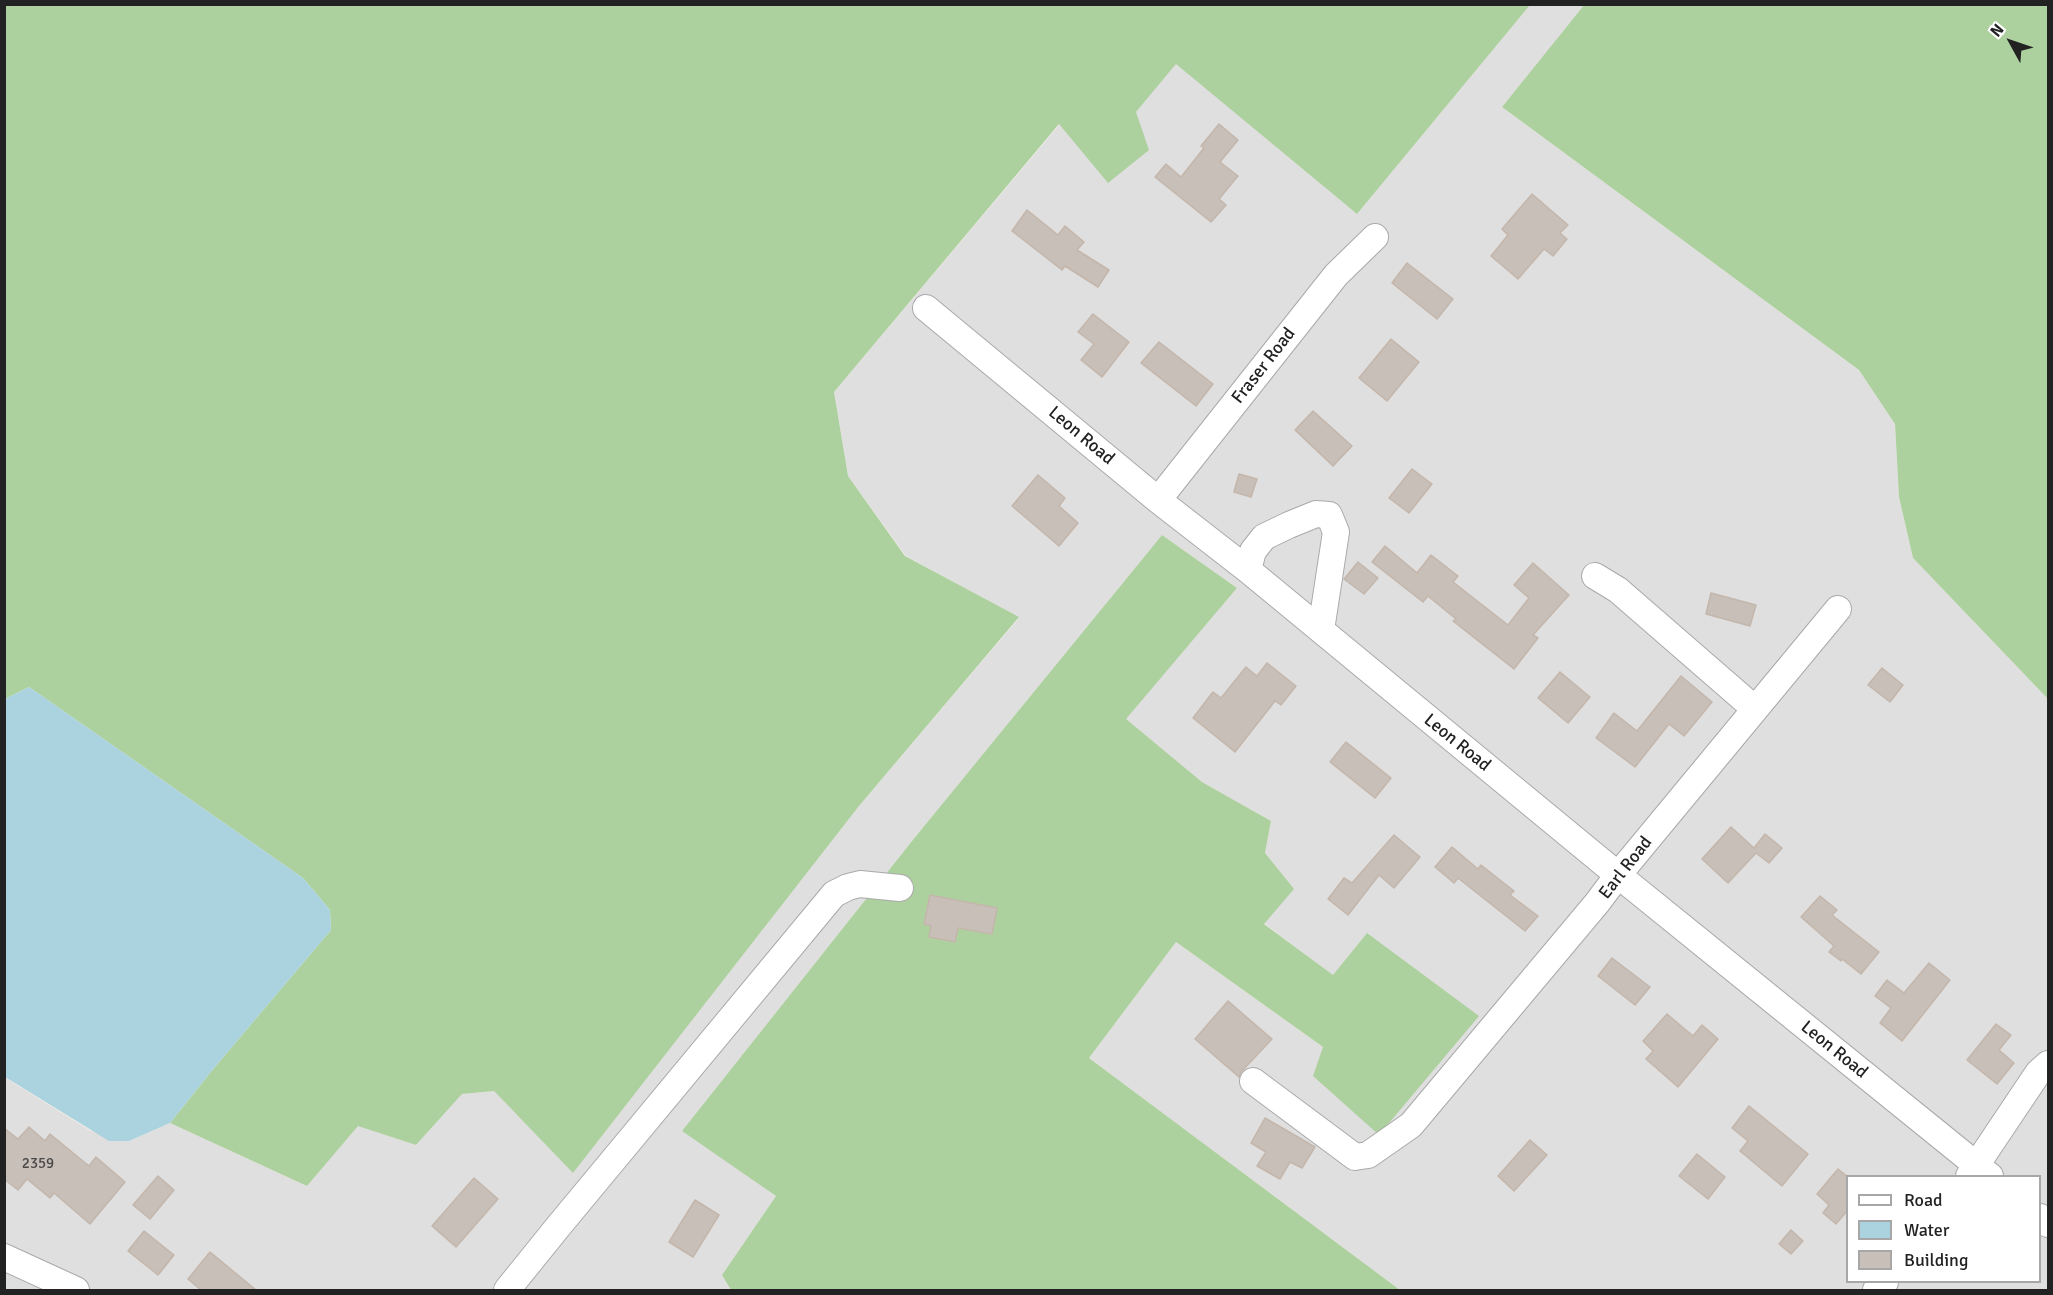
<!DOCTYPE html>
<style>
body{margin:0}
#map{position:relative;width:2053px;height:1295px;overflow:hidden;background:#f2efe9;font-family:Signika,sans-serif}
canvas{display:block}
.frame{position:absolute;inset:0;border:6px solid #222;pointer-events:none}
.legend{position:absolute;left:1846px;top:1175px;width:195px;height:108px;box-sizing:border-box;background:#fff;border:2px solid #a7a7a7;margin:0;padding:8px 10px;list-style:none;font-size:18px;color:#222}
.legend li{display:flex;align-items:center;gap:12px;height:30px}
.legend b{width:30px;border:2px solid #a7a7a7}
.north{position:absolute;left:1981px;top:12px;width:60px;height:60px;-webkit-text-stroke:4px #fff;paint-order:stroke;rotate:310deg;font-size:16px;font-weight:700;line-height:24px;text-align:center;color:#222}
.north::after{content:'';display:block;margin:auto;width:21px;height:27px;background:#222;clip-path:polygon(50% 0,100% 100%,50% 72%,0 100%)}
</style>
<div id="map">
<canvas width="2053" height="1295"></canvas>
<div class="frame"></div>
<ul class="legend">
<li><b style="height:8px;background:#fff"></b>Road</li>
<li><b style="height:16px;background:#aad3df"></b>Water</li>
<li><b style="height:16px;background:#c7bfb8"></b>Building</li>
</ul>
<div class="north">N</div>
</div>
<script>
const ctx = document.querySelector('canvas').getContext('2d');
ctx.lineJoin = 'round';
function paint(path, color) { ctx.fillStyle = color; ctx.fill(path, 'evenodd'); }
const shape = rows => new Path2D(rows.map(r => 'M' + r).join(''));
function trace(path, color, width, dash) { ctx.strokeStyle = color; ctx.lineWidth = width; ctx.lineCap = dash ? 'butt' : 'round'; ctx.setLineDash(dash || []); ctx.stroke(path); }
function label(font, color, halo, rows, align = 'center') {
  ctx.font = font + ' Signika,sans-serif'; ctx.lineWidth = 4.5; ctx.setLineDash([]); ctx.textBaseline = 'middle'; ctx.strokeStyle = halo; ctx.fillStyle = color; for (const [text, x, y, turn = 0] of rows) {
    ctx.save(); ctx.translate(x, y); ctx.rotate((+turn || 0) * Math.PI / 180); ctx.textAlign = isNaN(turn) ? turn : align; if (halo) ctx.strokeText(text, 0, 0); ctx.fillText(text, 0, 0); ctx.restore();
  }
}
paint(shape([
 [1530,5,1585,5,1502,107,1859,370,1895,424,1899,497,1913,558,2048,699,2048,1290,1400,1290,1089,1058,1176,942,1323,1047,1367,933,1333,976,1264,923,1265,853,1271,821,1202,782,1125,719,1237,588,1162,535,912,841,683,1130,776,1196,722,1275,731,1290,5,1290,4,1077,91,1131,129,1141,170,1123,307,1186,358,1125,416,1145,462,1094,494,1091,573,1172,859,806,1019,618,906,556,848,476,834,392,1060,124,1136,112,1176,63,1357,214],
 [1848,1176,2040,1176,2040,1282,1848,1282]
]), '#e0dfdf');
paint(shape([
 [1585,4,2048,5,2048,699,1913,558,1899,497,1895,424,1859,370,1502,107],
 [4,5,1530,5,1357,214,1176,64,1136,112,1149,150,1108,183,1059,124,834,392,848,476,905,556,1019,617,859,806,573,1173,494,1091,462,1094,416,1145,358,1126,307,1186,170,1123,214,1068,331,930,330,910,303,878,29,687,5,699],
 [1162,535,1237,588,1126,719,1202,782,1271,821,1265,853,1294,889,1264,924,1333,975,1367,933,1479,1016,1379,1135,1313,1076,1323,1047,1176,942,1089,1058,1400,1290,731,1290,722,1275,776,1196,682,1131,912,841]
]), '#add19e');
paint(shape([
 [29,687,303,878,330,910,331,930,214,1068,170,1123,129,1141,109,1141,5,1077,5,699]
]), '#aad3df');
const building = shape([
 [1219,124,1238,140,1220,162,1238,176,1219,199,1226,205,1211,222,1155,177,1166,164,1181,177,1204,148,1201,146,1219,124],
 [1532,194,1568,225,1560,233,1567,239,1553,256,1544,249,1518,279,1491,256,1508,235,1502,229,1532,194],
 [1027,210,1058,235,1065,226,1084,242,1077,250,1109,270,1098,287,1065,266,1062,270,1012,231,1027,210],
 [1407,263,1453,299,1437,319,1392,283,1407,263],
 [1093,314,1129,342,1102,377,1081,360,1094,344,1078,332,1093,314],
 [1391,339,1419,362,1387,401,1359,378,1391,339],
 [1159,342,1213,384,1196,406,1141,363,1159,342],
 [1313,411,1352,446,1333,466,1295,430,1313,411],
 [1412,469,1432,484,1409,513,1389,498,1412,469],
 [1239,474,1257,479,1251,497,1234,492,1239,474],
 [1038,475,1065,498,1059,506,1078,523,1059,546,1012,506,1038,475],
 [1385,546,1417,573,1431,555,1458,576,1453,582,1508,625,1529,598,1514,585,1533,563,1569,595,1533,635,1538,638,1514,669,1453,621,1456,619,1428,596,1423,602,1372,562,1385,546],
 [1358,562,1378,578,1364,594,1344,579,1358,562],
 [1711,593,1756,605,1750,626,1706,614,1711,593],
 [1267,663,1296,686,1281,705,1275,701,1235,752,1193,718,1213,692,1221,698,1246,667,1257,676,1267,663],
 [1882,668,1903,685,1890,702,1868,685,1882,668],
 [1560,672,1590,697,1568,723,1538,698,1560,672],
 [1681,676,1712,702,1684,736,1669,724,1635,767,1596,738,1614,713,1637,731,1681,676],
 [1346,742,1391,778,1375,798,1330,762,1346,742],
 [1731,827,1754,848,1765,834,1782,848,1769,863,1756,853,1728,883,1702,859,1731,827],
 [1394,835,1420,857,1394,888,1379,875,1348,915,1328,899,1344,878,1352,883,1394,835],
 [1452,847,1478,869,1481,865,1514,891,1510,895,1538,916,1525,931,1458,878,1454,883,1435,867,1452,847],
 [930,895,997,908,992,934,958,928,955,942,929,937,931,926,924,924,930,895],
 [1820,896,1837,910,1832,915,1879,952,1861,974,1842,959,1841,961,1829,952,1834,946,1801,917,1820,896],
 [1612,958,1650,987,1635,1005,1598,976,1612,958],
 [1929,963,1950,980,1902,1041,1880,1023,1891,1008,1875,996,1887,980,1904,993,1929,963],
 [1228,1001,1272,1039,1241,1072,1239,1077,1195,1039,1228,1001],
 [1667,1014,1693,1036,1702,1025,1718,1039,1678,1087,1646,1059,1653,1051,1643,1041,1667,1014],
 [1996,1024,2011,1035,1999,1050,2014,1063,1997,1084,1967,1060,1996,1024],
 [1749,1106,1808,1154,1782,1186,1740,1151,1748,1141,1732,1128,1749,1106],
 [1265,1118,1315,1147,1302,1168,1290,1162,1280,1179,1257,1166,1266,1152,1251,1143,1265,1118],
 [29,1127,45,1141,50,1134,89,1166,96,1157,125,1182,90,1224,54,1193,50,1198,27,1179,18,1190,4,1179,4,1128,18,1139,29,1127],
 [1530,1140,1547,1155,1514,1191,1498,1176,1530,1140],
 [1697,1154,1725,1177,1708,1199,1679,1176,1697,1154],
 [1838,1169,1848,1177,1848,1210,1836,1224,1823,1213,1829,1205,1817,1194,1838,1169],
 [158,1176,174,1190,150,1219,133,1205,158,1176],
 [474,1178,498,1199,456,1247,432,1226,474,1178],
 [695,1200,719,1215,693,1257,669,1242,695,1200],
 [1791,1230,1803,1241,1791,1254,1779,1244,1791,1230],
 [144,1231,174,1255,158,1275,128,1251,144,1231],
 [210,1252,256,1290,201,1290,188,1279,210,1252]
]);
paint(building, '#c7bfb8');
trace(building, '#c4b6ab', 1.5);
const minor = shape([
 [926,308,1158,500,1248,570,1618,875,1990,1176],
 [1158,500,1336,275,1375,237],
 [1248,570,1253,551,1264,537,1289,525,1316,514,1329,515,1336,532,1321,630],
 [1595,576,1618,590,1755,709],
 [1253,1081,1355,1157,1368,1155,1411,1125,1597,903,1618,875,1838,609],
 [1969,1176,2038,1073,2048,1064],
 [2040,1217,2048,1224],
 [4,1257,76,1290],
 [507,1290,557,1228,834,894,848,887,860,884,900,888],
 [1876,1290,1885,1282]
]);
trace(minor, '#a9a9a9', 28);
trace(minor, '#fff', 26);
label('15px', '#4b4948', null, [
 ["2359",38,1164]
]);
label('18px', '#222', '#fff', [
 ["Fraser Road",1264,366,-52],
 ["Leon Road",1081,436,40],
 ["Leon Road",1457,743,39],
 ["Earl Road",1626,868,-52],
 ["Leon Road",1834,1050,39]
]);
</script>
